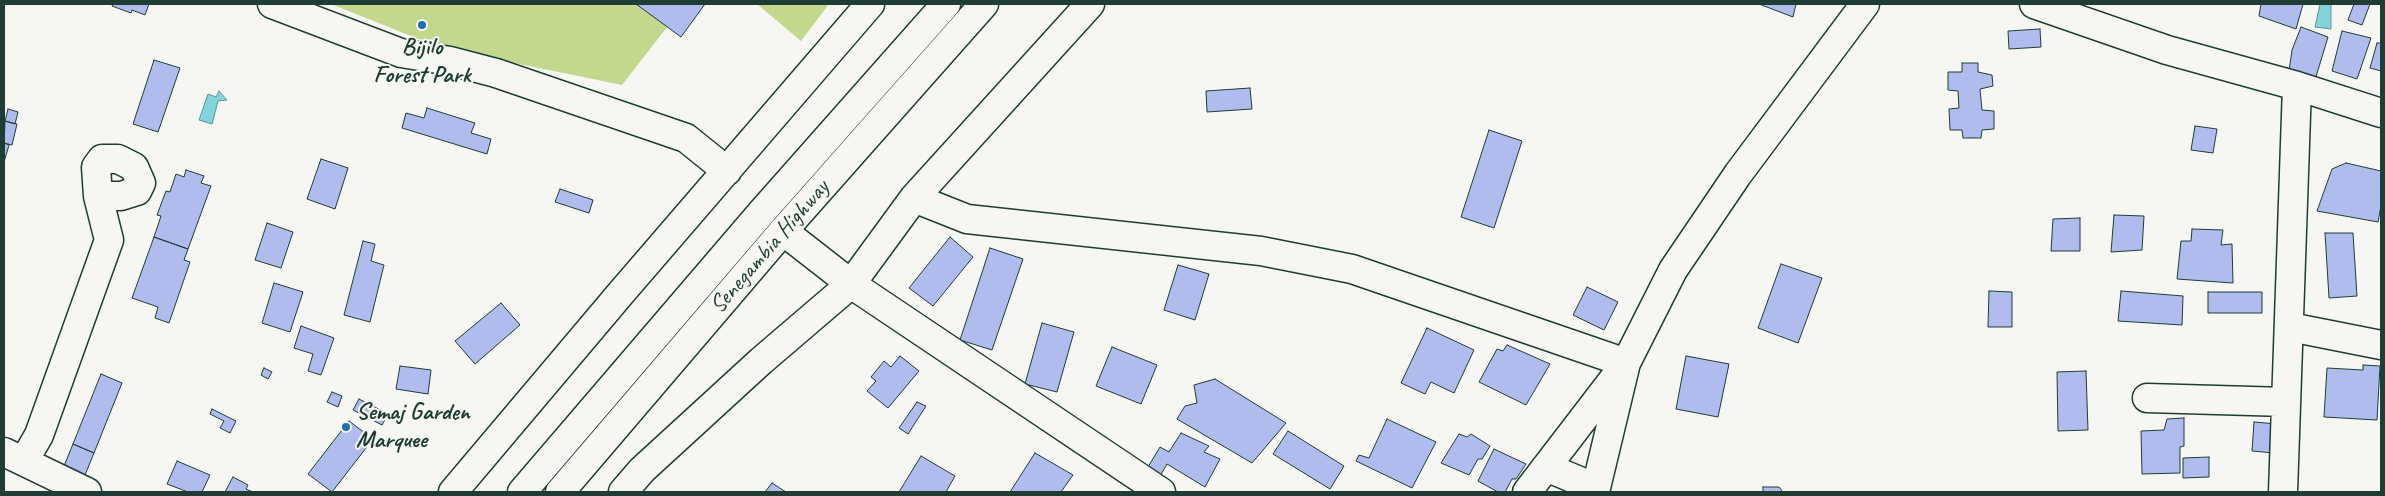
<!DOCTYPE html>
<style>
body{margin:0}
#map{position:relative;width:2385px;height:496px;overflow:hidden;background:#f6f6f2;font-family:Caveat,sans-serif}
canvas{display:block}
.frame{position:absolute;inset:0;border:5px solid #1f3d34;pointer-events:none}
</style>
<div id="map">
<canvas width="2385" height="496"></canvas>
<div class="frame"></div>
</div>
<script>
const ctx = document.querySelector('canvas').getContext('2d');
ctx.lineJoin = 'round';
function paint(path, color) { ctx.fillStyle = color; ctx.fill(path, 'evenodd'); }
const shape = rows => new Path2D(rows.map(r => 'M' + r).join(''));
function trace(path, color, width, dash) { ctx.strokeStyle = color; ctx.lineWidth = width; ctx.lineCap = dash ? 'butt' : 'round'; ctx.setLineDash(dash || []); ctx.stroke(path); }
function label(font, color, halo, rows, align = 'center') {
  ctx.font = font + ' Caveat,sans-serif'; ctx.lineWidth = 4; ctx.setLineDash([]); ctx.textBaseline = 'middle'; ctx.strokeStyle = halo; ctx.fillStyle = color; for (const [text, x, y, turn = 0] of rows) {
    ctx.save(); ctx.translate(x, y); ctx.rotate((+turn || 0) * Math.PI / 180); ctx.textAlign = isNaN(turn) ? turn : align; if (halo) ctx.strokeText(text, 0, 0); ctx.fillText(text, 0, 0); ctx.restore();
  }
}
paint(shape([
 [331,4,685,4,622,85,441,48],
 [757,4,829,4,801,41]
]), '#c4d88d');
const water = shape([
 [2320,4,2331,4,2331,29,2315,27,2320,4],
 [219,91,227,100,218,101,212,124,199,120,208,94,216,97,219,91]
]);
paint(water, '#82d3da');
trace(water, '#5a9798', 1);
const building = shape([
 [113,4,149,4,145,15,132,10,131,13,112,6,113,4],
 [636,4,705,4,681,37,636,4],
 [1759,4,1796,4,1793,17,1759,4],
 [2261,4,2303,4,2296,29,2259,16,2261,4],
 [2354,4,2370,4,2362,25,2348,20,2354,4],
 [2301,27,2328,37,2315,80,2289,71,2292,50,2301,27],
 [2040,29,2041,47,2009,49,2008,31,2040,29],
 [2342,31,2371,38,2357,79,2332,71,2342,31],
 [2377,43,2381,43,2381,71,2370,68,2377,43],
 [154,60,180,68,158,132,133,124,154,60],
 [1962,63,1978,63,1978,72,1992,75,1993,86,1980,89,1982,110,1994,111,1994,129,1982,130,1981,138,1963,138,1962,130,1950,130,1949,109,1959,108,1958,91,1948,90,1948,72,1962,72,1962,63],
 [1250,88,1252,109,1207,112,1206,91,1250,88],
 [427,108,475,123,471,133,491,139,487,154,402,128,406,113,424,118,427,108],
 [8,109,18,112,15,124,5,121,8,109],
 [5,121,17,124,12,145,4,143,5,121],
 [2195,126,2217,129,2213,153,2191,150,2195,126],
 [1489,130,1522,141,1494,228,1461,217,1489,130],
 [4,143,9,145,4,162,4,143],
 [321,159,348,168,335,209,307,199,321,159],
 [2346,163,2381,171,2381,206,2378,222,2317,211,2332,169,2346,163],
 [186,170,204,176,201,183,211,186,188,249,154,237,161,216,157,215,166,191,170,192,176,174,184,177,186,170],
 [560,189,593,200,589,213,555,202,560,189],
 [2114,215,2144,216,2142,250,2111,252,2114,215],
 [2080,218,2080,251,2051,251,2053,219,2080,218],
 [267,223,293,232,281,268,255,260,267,223],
 [2192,229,2223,230,2221,245,2232,244,2233,283,2177,279,2181,241,2191,241,2192,229],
 [2325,233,2353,233,2357,296,2329,298,2325,233],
 [154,237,188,249,184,260,190,262,169,323,155,318,158,307,132,298,154,237],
 [950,237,973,257,933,306,909,288,950,237],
 [363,241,375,244,371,261,384,265,370,322,344,315,363,241],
 [990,248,1023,259,992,350,960,340,990,248],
 [1781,264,1822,278,1798,343,1758,328,1781,264],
 [1178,265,1209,274,1195,320,1164,310,1178,265],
 [274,283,303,292,290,332,262,323,274,283],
 [1587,287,1618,302,1604,330,1573,315,1587,287],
 [1989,291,2012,292,2012,327,1988,327,1989,291],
 [2121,291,2183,296,2182,325,2118,321,2121,291],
 [2208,292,2262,292,2262,313,2208,313,2208,292],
 [501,303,520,325,475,364,455,341,501,303],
 [1042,323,1074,332,1057,392,1025,384,1042,323],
 [301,326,334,338,321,375,308,371,313,354,294,348,301,326],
 [1427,328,1474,350,1454,393,1431,382,1425,394,1401,383,1427,328],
 [1507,345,1550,364,1526,405,1479,382,1497,349,1503,351,1507,345],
 [1112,347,1157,365,1141,404,1096,386,1112,347],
 [900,356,919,371,888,408,867,391,876,381,871,377,884,361,891,367,900,356],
 [1686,356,1729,364,1718,417,1676,409,1686,356],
 [2363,365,2380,366,2377,420,2324,417,2327,368,2363,370,2363,365],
 [400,366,431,370,428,394,396,389,400,366],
 [264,368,272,372,268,379,261,375,264,368],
 [2086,371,2088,430,2058,431,2057,372,2086,371],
 [101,374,122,383,94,453,73,444,101,374],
 [1215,379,1286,423,1252,463,1177,419,1185,406,1197,403,1194,385,1215,379],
 [332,392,342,396,338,407,327,402,332,392],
 [359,399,388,414,382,425,353,410,359,399],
 [917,402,926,406,908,434,899,428,917,402],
 [212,409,236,421,230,433,220,428,224,421,210,414,212,409],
 [2184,418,2184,446,2180,447,2180,473,2142,474,2141,431,2164,430,2167,419,2184,418],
 [1387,419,1436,442,1412,488,1356,461,1359,455,1369,458,1387,419],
 [349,421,373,439,332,492,308,474,349,421],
 [2254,422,2277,424,2274,453,2252,451,2254,422],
 [1288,431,1344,466,1330,489,1273,454,1288,431],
 [1181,433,1209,446,1204,452,1220,459,1205,487,1167,464,1159,478,1148,467,1160,447,1169,452,1181,433],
 [1459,434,1467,437,1471,434,1490,446,1482,459,1478,459,1469,475,1441,463,1459,434],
 [73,444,94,453,85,475,64,466,73,444],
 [1494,449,1526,464,1516,479,1512,479,1505,492,1498,492,1478,481,1494,449],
 [1035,453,1073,475,1061,492,1010,492,1035,453],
 [921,456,955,476,946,492,899,492,921,456],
 [2209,457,2209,477,2183,478,2183,458,2209,457],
 [177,461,210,475,202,492,188,492,167,484,177,461],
 [233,477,248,485,246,489,253,492,225,492,233,477],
 [772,483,786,492,765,492,772,483],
 [1763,487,1779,487,1783,492,1763,492,1763,487]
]);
paint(building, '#afbced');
trace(building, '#1f3d34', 1);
const minor = shape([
 [272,4,401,53,450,61,496,73,686,138,727,171],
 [2034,4,2167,50,2297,86,2381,113],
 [914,198,967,219,1261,251,1352,269,1626,363,1595,492],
 [783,231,851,284,1161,492],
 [2290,327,2381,345],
 [2147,398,2286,402],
 [4,452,87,492],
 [24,461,39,435,109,240,98,196,96,167,102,159,118,159,134,167,141,183,137,191,121,196,98,196],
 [1546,467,1596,488],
 [453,492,621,293,870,4],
 [623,492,642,470,761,361,851,284,914,198,1090,4],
 [1527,492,1626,363,1673,270,1738,174,1865,4],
 [2283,492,2297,86]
]);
const major = shape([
 [522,492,761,213,946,4],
 [560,492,783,231,984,4]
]);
trace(minor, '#1f3d34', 31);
trace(major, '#1f3d34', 31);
trace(minor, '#f6f6f2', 28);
trace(major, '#f6f6f2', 28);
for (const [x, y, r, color] of [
 [422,25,5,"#1f6fb2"],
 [346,427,5,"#1f6fb2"]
]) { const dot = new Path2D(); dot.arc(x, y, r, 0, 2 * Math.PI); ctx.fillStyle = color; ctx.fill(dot); trace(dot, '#f6f6f2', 2); }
label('bold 24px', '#1f3d34', '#f6f6f2', [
 ["Bijilo",422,48],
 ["Forest Park",422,76],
 ["Semaj Garden",356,413,"left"],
 ["Marquee",356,441,"left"]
]);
label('24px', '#1f3d34', '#f6f6f2', [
 ["Senegambia Highway",770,247,-49]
]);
</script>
